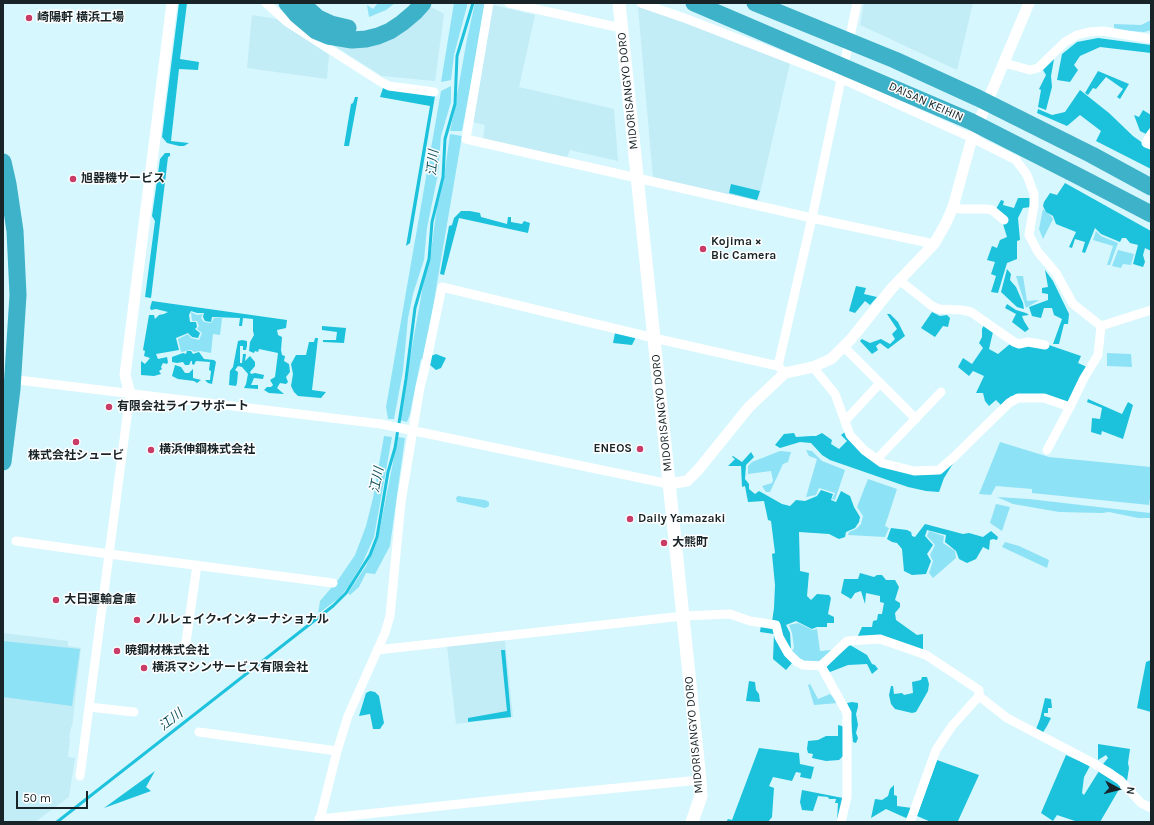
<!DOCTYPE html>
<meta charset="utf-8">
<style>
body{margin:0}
#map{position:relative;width:1154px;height:825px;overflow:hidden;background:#d6f7fe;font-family:Karla,sans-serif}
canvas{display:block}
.frame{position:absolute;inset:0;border:4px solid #182427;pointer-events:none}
.north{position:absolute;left:1098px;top:769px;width:40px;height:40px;-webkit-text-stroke:3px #fff;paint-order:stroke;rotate:97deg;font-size:11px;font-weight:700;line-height:16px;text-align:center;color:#182427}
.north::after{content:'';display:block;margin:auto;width:14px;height:18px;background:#182427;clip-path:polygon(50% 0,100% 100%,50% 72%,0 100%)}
.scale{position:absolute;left:16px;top:791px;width:72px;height:18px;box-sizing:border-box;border:2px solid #182427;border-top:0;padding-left:5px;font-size:12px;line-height:14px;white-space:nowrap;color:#182427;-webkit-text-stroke:3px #fff;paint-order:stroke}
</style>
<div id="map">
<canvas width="1154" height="825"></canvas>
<div class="frame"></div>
<div class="north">N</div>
<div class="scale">50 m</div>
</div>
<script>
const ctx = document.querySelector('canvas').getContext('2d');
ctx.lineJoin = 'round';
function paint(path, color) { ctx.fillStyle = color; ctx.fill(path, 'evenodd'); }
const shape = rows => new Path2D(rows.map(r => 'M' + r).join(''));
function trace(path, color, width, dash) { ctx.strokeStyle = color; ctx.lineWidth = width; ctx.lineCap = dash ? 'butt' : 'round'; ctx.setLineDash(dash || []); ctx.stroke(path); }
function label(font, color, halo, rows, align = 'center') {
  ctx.font = font + ' Karla,"Noto Sans JP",sans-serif'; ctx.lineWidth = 3; ctx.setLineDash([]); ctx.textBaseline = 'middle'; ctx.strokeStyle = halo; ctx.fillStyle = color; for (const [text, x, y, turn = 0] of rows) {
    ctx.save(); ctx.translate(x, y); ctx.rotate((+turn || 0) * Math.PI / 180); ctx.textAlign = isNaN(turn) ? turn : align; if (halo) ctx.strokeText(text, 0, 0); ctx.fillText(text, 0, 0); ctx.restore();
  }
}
paint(shape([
 [864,3,973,3,957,70,860,25],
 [493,5,535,15,519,87,614,109,618,161,570,150,567,157,483,140,485,125,473,122],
 [429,6,444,14,435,81,382,76,333,45,354,48],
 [638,7,676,19,790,63,758,202,653,178],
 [252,15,277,19,329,55,327,79,247,68],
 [3,633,68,641,68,646,81,648,72,727,71,727,69,738,70,738,68,757,75,758,69,797,35,822,3,822],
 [505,640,513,717,456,724,447,646]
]), '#c2ecf6');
paint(shape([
 [378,3,395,3,386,10,369,17,367,5,373,9],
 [454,3,467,3,467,6,454,55,451,80,441,82],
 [475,3,486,3,462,131,450,131,456,103,457,95,467,39],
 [1151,20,1151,30,1144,32,1114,30,1114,24,1141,25],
 [451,86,451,102,441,136,438,174,427,228,424,260,413,294,408,318,403,371,394,419,388,419,386,407,441,91],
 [450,134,462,136,424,360,421,359,410,414,407,422,399,420,425,274,431,252,437,206,444,177],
 [1043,209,1051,216,1053,219,1043,239,1039,229],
 [1096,231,1101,236,1118,243,1110,265,1107,265,1113,246,1093,240],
 [1118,250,1134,254,1131,265,1123,264,1121,268,1112,266],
 [1016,276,1023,276,1027,301,1039,300,1026,308],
 [191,312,197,315,203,314,201,318,204,322,211,323,214,318,222,318,220,335,213,334,211,353,200,351,194,352,191,350,181,352,178,339,188,334,191,338,199,340,202,333,197,329,199,326,197,321,192,321],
 [1107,353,1131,354,1132,367,1107,366],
 [384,436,392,437,374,537,363,562,348,587,339,598,318,614,320,601,338,580,355,555,366,526,373,498],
 [398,437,405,438,390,546,375,574,366,573,359,587,350,595,348,593,366,566,378,538],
 [1000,442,1049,457,1151,467,1151,490,1149,505,1032,493,1032,489,996,486,991,495,979,494],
 [806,450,812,451,822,461,845,470,835,500,832,499,835,493,819,488,816,495,806,497,817,459,809,456],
 [780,451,791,452,788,462,783,464,770,492,766,492,762,486,772,483,773,480,771,471,748,474,748,466,752,462],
 [868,479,897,489,885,526,889,528,885,537,848,535,849,532,856,529,861,524,863,516,857,507],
 [458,496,485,500,489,502,489,506,485,508,457,502,456,498],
 [997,497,1029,499,1150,513,1151,512,1151,518,1138,518,1109,512,1102,513,1059,512,1013,504],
 [996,504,1010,507,1002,531,990,523],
 [929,531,944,536,943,543,955,551,956,558,933,578,929,573,933,561,930,555,935,545,927,536],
 [1005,542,1019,546,1049,560,1047,568,1002,547],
 [798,623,813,630,817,629,820,651,831,650,831,651,819,661,803,661,791,652,794,648,792,633,789,625],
 [3,641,80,649,72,706,3,697],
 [810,684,818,699,830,694,838,703,814,705,808,685]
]), '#8ee2f5');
paint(shape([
 [179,3,187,3,180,59,199,62,198,70,179,69,171,141,189,143,184,146,179,146,167,143,162,137],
 [1098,38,1151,45,1151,53,1100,47,1080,56,1074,65,1078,70,1070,82,1057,80,1062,54,1077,42],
 [1054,59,1051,76,1052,87,1046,110,1038,107,1041,90,1039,89,1046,75,1043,70],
 [1098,71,1129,84,1120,99,1117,97,1123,89,1106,77,1096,89,1093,88,1088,95,1085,93],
 [383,88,435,96,410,243,406,246,430,106,380,97],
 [1080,90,1109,113,1133,136,1151,149,1151,169,1096,141,1101,131,1080,115,1067,126,1037,113,1038,109,1052,115,1065,112],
 [355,97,358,97,349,146,344,146,351,104,353,103],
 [1143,110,1151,115,1151,126,1146,134,1140,131,1134,115,1139,117],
 [165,153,170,153,170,156,168,157,151,298,145,297,155,221,152,216,160,159],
 [1065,183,1151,231,1151,251,1145,248,1143,255,1145,262,1143,267,1133,264,1138,245,1130,243,1126,238,1122,238,1120,242,1101,234,1095,228,1085,253,1082,252,1085,242,1075,239,1072,248,1069,247,1076,232,1056,224,1053,216,1046,212,1043,206,1044,202,1050,193,1057,195],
 [731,184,760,191,757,200,729,193],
 [1018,198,1031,198,1031,207,1023,208,1018,218,1020,240,1017,241,1017,259,1007,263,998,293,991,292,996,276,991,274,995,262,987,260,992,246,997,248,1000,240,1007,237,1003,224,996,209,1001,200,1004,201,1003,205,1014,208],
 [461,211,470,211,480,213,481,217,507,224,508,217,511,217,511,222,522,224,524,221,530,223,528,233,459,218,444,275,440,274,449,226,452,225,454,218],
 [1007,269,1011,274,1010,280,1016,287,1023,303,1024,309,1017,307,1001,292],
 [1045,270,1053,281,1069,314,1068,324,1064,324,1059,344,1053,344,1062,319,1054,315,1052,308,1044,308,1041,318,1032,316,1029,307,1048,300,1048,294,1042,293,1042,288,1048,287],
 [856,286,866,288,864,294,877,297,870,305,865,301,855,313,849,311],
 [152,301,287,320,286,328,277,330,278,335,282,337,281,350,282,355,285,356,284,361,289,364,290,372,286,377,288,382,286,384,280,383,277,388,284,394,269,393,264,390,267,387,271,387,273,385,270,380,275,377,278,353,259,349,258,352,255,351,254,353,249,351,250,342,254,335,253,331,253,319,243,318,242,326,239,326,240,318,212,317,211,322,205,321,203,317,204,313,197,313,191,311,189,315,190,322,196,322,197,327,195,329,200,333,198,338,192,337,188,333,176,338,179,350,156,354,158,359,167,357,168,362,167,364,163,363,161,367,162,369,159,371,161,374,154,376,141,375,141,361,145,364,150,358,144,356,145,351,143,350,149,315,154,315,155,319,159,315,164,314,168,312,156,309,151,310,150,308],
 [1007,304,1016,310,1026,313,1029,315,1022,316,1024,321,1029,329,1025,332,1012,322,1016,314,1005,308],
 [932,312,940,316,947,315,950,318,948,327,943,326,935,337,921,328],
 [887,314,890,314,898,322,905,336,888,349,880,343,876,346,878,350,872,354,860,341,862,339,870,343,881,339,890,344,895,339,892,334,897,329],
 [984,325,993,332,989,349,998,354,1010,344,1049,345,1081,356,1078,363,1087,367,1068,403,1044,396,1011,396,1001,405,996,400,989,406,985,401,983,393,976,393,984,376,973,371,969,376,958,367,963,358,972,364,983,348,979,343,982,337,982,329],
 [322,326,346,328,344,343,323,342,323,340,336,340,337,332,322,330],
 [615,333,636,337,632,345,613,343],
 [315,338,318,338,312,390,326,392,321,398,298,396,294,392,291,386,293,374,291,364,296,355,306,355,309,342,314,342],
 [242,340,247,341,247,346,246,350,243,350,243,346,240,346,240,363,242,363,243,354,246,354,245,361,250,356,255,362,255,366,250,372,251,374,255,373,264,375,263,379,254,378,251,385,258,385,258,389,244,388,246,384,248,374,242,367,238,366,235,370,238,372,237,383,236,386,229,385,230,371,233,367,238,341],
 [187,351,191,351,193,354,199,352,204,359,214,360,216,362,212,384,208,383,205,380,210,380,211,371,209,370,210,362,196,361,194,365,192,364,192,361,191,361,189,365,185,365,183,362,177,363,172,362,172,357,183,353,186,354],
 [436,354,446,358,441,368,436,370,430,365,430,359,431,356],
 [175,365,181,367,185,373,189,373,193,369,193,378,201,380,197,383,194,381,178,379,172,376],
 [1088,399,1122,414,1128,402,1133,405,1123,439,1102,431,1101,435,1091,432,1092,418,1100,419,1102,408,1087,402],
 [845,432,863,452,914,473,954,462,944,478,939,492,926,491,908,487,830,460,822,455,811,443,800,442,780,448,775,445,784,434,794,433,796,437,811,436,816,436,822,433,832,440,831,444,839,449,847,441,841,435],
 [751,452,754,457,746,465,745,479,749,484,749,489,755,494,759,491,782,504,790,506,796,500,805,501,817,496,821,490,833,494,831,500,836,502,841,491,850,496,854,507,860,517,859,522,855,528,846,532,845,537,839,539,829,534,799,532,800,571,809,573,807,596,811,600,817,594,829,595,831,598,828,614,834,617,834,623,827,623,827,627,817,627,812,629,796,621,786,625,790,633,791,649,772,622,774,608,775,585,772,554,775,553,771,521,768,520,764,501,748,502,745,486,742,487,741,466,728,466,735,459,732,457,733,456,742,462],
 [925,524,963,534,969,533,983,537,991,531,998,537,997,540,993,539,990,540,989,550,983,547,976,559,967,563,959,559,956,551,945,542,946,535,927,530,925,536,933,545,927,554,931,561,926,574,912,575,904,571,902,549,897,543,892,542,887,539,891,528,907,530,911,532,912,536,915,537],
 [860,573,874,577,877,575,882,575,886,580,895,580,899,587,895,600,900,603,900,607,895,613,896,620,917,635,923,634,923,650,857,638,862,627,872,627,873,621,877,620,878,614,882,614,884,603,880,602,880,596,866,593,865,604,861,591,855,593,851,599,841,593,844,579,858,579],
 [761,625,774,627,793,662,786,670,773,659,774,634,760,632],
 [850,645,867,655,872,664,875,665,878,669,872,674,867,664,848,665,830,672,825,666],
 [501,650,505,650,511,717,468,722,468,718,507,711],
 [1151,660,1151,712,1137,708,1146,662],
 [922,677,927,677,929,684,928,691,916,712,912,713,895,709,891,704,889,695,891,686,893,686,894,694,902,693,904,695,913,693,912,682,921,680],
 [749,681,755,682,756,690,759,694,760,702,746,701],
 [370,691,375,692,379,696,384,723,380,729,373,729,370,714,359,716,366,693],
 [1045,698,1051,699,1052,708,1048,708,1048,713,1044,713,1044,716,1051,718,1047,726,1042,734,1036,729,1040,719],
 [852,702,858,703,858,707,856,714,858,725,856,733,858,738,856,743,853,742,850,711,847,703],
 [838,725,842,726,844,729,844,755,839,760,826,761,812,758,813,754,808,753,807,749,808,741,818,740,826,736,838,736],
 [1098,744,1130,749,1128,763,1129,768,1127,781,1112,769,1103,764,1108,758,1106,755,1098,760],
 [759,748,799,753,800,764,814,767,811,779,800,777,801,773,796,772,792,781,773,777,769,786,774,788,772,817,768,822,726,822,728,819,732,820],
 [1066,755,1090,766,1084,777,1082,793,1084,795,1099,771,1121,786,1100,822,1078,822,1057,815,1053,821,1041,813],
 [937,760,979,775,958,821,953,822,931,822,917,816],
 [155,771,146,787,151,791,104,808],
 [894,785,894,795,897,796,897,806,912,808,909,815,906,818,886,809,871,818,875,799,882,800,888,796,890,789],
 [802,790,843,798,837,822,838,803,835,803,836,799,829,799,828,797,818,796,813,811,802,810,800,802]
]), '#1cc1dc');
trace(shape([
 [57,822,333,606,346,593,370,555,377,537,388,472,395,448,406,379,415,308,429,259,432,222,443,177,445,139,455,104,457,56,473,3]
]), '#1fc2dd', 3);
trace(shape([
 [266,3,287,22,381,82,389,86,434,92],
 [489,3,466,139,812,218,934,244],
 [509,3,621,28],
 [641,3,687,19,842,79,972,138,1016,160,1027,175,1034,194,1034,205,1029,235,1038,252,1056,273,1073,304,1101,326],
 [1004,63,1030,70,1038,68,1065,42,1077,35,1089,32,1103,31,1151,39],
 [1151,134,1146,143,1151,145],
 [953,207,959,209,986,209,992,210,1004,220],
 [899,280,932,306,939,309,962,310,971,312,1014,342,1019,344,1028,342,1045,345],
 [1101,326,1151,310],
 [844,347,916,419],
 [778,366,812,218,857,3],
 [813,367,835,394,850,435,864,450,882,463,914,471,939,470,954,457,1009,403,1018,398,1044,398,1070,407,1084,378,1098,355,1101,326],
 [18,380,381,424,669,484],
 [845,421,880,383],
 [1047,450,1070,407],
 [877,459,941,392],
 [16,541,109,554,333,583],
 [185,649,197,565],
 [377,650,683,616,730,614,750,621,776,625,779,637,788,653,797,662,803,665,821,666,847,713,847,797,841,822],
 [821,666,847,641,880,639,926,655,979,690,979,696,952,726,936,750,910,822],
 [979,696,1007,718,1093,763,1120,780,1141,803,1151,808],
 [89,707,134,712],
 [199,732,337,751],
 [80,776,130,394],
 [700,780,525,797,320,819,337,751,348,716,385,633,390,616,401,502,420,387,425,368,442,287,654,338,778,366,785,373]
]), '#fff', 9);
trace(shape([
 [130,394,125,375,172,3],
 [669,484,687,481,698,470,749,407,785,373,813,367,831,359,852,338,892,288,934,244,946,223,953,207,972,138,1029,3],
 [320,822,320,819]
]), '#fff', 11);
trace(shape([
 [619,3,700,780,701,796,692,822]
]), '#fff', 13);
trace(shape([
 [287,3,297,15,316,31,328,36,352,40,366,39,378,36,390,31,402,23,415,12,423,3],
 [305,3,308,9,318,18,331,24,348,28],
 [694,3,970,121,1080,177,1151,214],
 [755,3,895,60,978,98,1092,155,1151,187],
 [3,162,8,184,15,231,18,295,12,389,3,462]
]), '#3db2c9', 17);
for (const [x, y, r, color] of [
 [29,18,4,"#ca3c68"],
 [73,179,4,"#ca3c68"],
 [703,249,4,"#ca3c68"],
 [109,407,4,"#ca3c68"],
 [76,442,4,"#ca3c68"],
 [640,449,4,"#ca3c68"],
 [151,450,4,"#ca3c68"],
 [630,519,4,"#ca3c68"],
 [664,543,4,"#ca3c68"],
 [56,600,4,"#ca3c68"],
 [137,620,4,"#ca3c68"],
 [117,651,4,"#ca3c68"],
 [144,668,4,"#ca3c68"]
]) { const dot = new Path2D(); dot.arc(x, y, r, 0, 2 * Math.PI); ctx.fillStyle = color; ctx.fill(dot); trace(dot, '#fff', 1.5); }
label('bold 12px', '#182427', '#fff', [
 ["崎陽軒 横浜工場",37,18],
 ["旭器機サービス",81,179],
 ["Kojima ×",711,242],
 ["Bic Camera",711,256],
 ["有限会社ライフサポート",117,407],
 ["ENEOS",632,449,"right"],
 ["横浜伸鋼株式会社",159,450],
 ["株式会社シュービ",76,456,"center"],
 ["Daily Yamazaki",638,519],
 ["大熊町",672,543],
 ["大日運輸倉庫",64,600],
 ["ノルレェイク•インターナショナル",145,620],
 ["暁鋼材株式会社",125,651],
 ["横浜マシンサービス有限会社",152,668]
], 'left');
label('12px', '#182427', '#fff', [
 ["MIDORISANGYO DORO",628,91,-96],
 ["DAISAN KEIHIN",926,102,24],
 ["MIDORISANGYO DORO",662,413,-96],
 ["MIDORISANGYO DORO",694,735,-95]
]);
label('italic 13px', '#11505b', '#fff', [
 ["江川",433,163,-85],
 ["江川",377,480,-79],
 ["江川",171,720,-38]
]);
</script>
